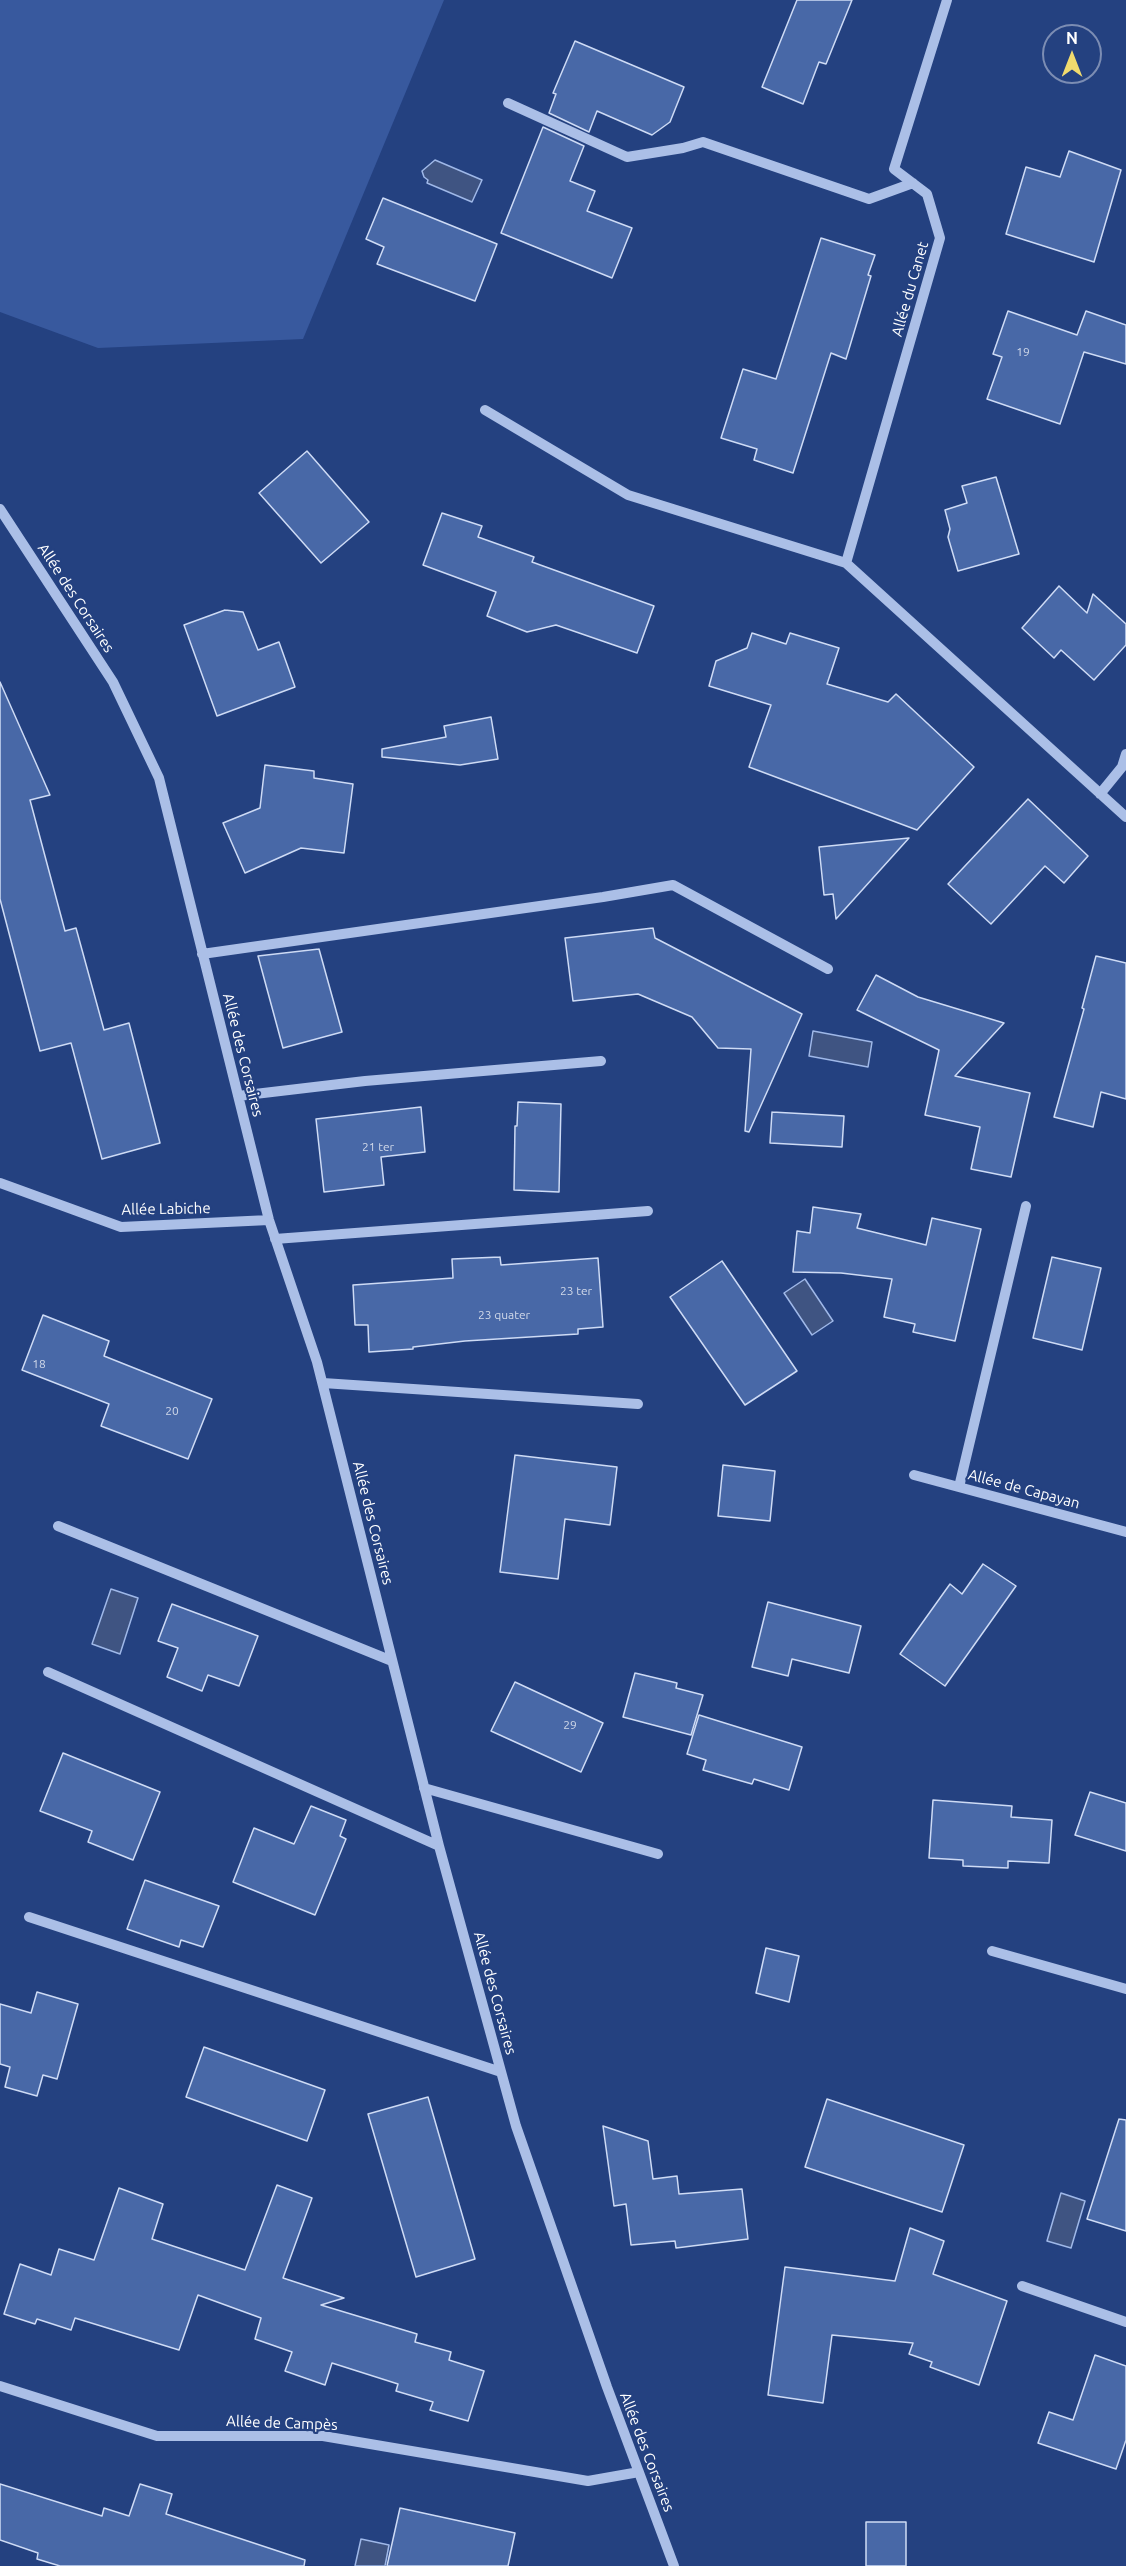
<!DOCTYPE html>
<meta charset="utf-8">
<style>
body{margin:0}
#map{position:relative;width:1126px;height:2566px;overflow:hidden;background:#244180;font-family:Ubuntu,sans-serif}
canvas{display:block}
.north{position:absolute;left:1042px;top:24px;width:60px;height:60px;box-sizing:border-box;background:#244180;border:2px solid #7c8db3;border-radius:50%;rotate:0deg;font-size:16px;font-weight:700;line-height:24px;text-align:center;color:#fff}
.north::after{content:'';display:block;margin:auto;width:21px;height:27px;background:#f1db6e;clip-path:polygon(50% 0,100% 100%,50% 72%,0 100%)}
</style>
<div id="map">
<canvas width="1126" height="2566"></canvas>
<div class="north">N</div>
</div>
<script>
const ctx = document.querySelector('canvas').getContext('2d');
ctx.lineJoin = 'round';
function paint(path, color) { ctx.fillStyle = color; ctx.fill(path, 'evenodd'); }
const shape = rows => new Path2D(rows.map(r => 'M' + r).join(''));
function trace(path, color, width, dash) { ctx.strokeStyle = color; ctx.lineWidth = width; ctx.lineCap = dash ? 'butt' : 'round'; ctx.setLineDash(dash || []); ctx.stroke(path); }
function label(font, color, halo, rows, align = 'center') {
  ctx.font = font + ' Ubuntu,sans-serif'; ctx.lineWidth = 4.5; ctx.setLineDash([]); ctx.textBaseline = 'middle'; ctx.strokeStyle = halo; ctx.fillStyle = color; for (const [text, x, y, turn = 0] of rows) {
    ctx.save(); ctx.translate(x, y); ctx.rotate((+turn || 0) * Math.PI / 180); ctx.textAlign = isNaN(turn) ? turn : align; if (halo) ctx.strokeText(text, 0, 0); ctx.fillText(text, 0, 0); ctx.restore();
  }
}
paint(shape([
 [0,0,444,0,303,339,98,348,0,312]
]), '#38599e');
const water = shape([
 [435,160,482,180,472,202,427,183,428,180,424,177,422,171,435,160],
 [813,1031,872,1042,868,1067,809,1056,813,1031],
 [805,1279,833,1321,812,1335,784,1293,805,1279],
 [111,1589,138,1598,120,1654,92,1644,111,1589],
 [1061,2193,1085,2201,1071,2248,1047,2241,1061,2193],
 [361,2539,389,2545,385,2566,355,2566,361,2539]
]);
paint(water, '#3f5482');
trace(water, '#9fb8e8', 1.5);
const building = shape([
 [797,0,852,0,826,64,819,62,803,104,762,87,797,0],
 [575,41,684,87,670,122,652,135,597,111,589,132,549,113,556,94,553,93,575,41],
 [543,127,584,146,570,181,595,191,587,211,632,228,612,278,501,233,543,127],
 [1069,151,1121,170,1094,262,1006,234,1026,167,1060,177,1069,151],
 [383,198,497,244,475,301,377,264,384,247,366,239,383,198],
 [821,238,875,255,868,275,871,276,846,359,831,353,793,473,754,460,757,449,721,438,743,369,776,379,821,238],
 [1008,311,1077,335,1086,311,1126,325,1126,364,1084,352,1060,424,987,399,1002,357,993,354,1008,311],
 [307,451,369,522,321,563,259,493,307,451],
 [996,477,1019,554,958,571,948,537,950,529,945,510,967,503,962,486,996,477],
 [442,513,482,526,478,537,534,557,532,562,654,606,637,653,556,625,527,632,487,616,496,592,423,565,442,513],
 [1059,586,1087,613,1093,594,1126,624,1126,645,1094,680,1061,650,1054,658,1022,628,1059,586],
 [225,610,243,612,258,650,279,642,295,687,217,716,184,625,225,610],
 [752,633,786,644,790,633,839,648,827,684,888,702,896,694,974,767,917,830,749,767,771,705,709,686,716,661,747,648,752,633],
 [0,682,50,795,30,800,65,931,76,928,104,1030,129,1023,160,1143,102,1159,71,1043,40,1051,0,899,0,682],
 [491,717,498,759,460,765,382,757,382,749,446,737,444,726,491,717],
 [265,765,314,771,314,778,353,784,344,853,301,848,245,873,223,823,260,808,265,765],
 [1028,799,1088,856,1064,883,1045,866,991,924,948,884,1028,799],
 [909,838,836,919,833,894,824,895,819,847,909,838],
 [653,928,655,938,802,1014,749,1132,745,1131,751,1049,718,1048,692,1017,638,994,573,1001,565,938,653,928],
 [319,949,342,1032,283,1048,258,956,319,949],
 [1096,956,1126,963,1126,1099,1101,1092,1093,1127,1054,1117,1084,1009,1082,1008,1096,956],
 [876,975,918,997,1004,1023,955,1076,1030,1093,1011,1177,971,1169,980,1127,925,1115,939,1050,857,1010,876,975],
 [518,1102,561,1104,559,1192,514,1190,515,1126,517,1126,518,1102],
 [421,1107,425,1152,381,1157,384,1185,324,1192,316,1119,421,1107],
 [772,1112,844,1116,842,1147,770,1143,772,1112],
 [813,1207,861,1214,857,1228,926,1245,932,1218,981,1229,955,1341,913,1332,915,1324,884,1317,892,1279,841,1273,793,1272,797,1231,810,1233,813,1207],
 [500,1257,501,1265,598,1258,603,1327,578,1329,578,1334,465,1341,413,1347,413,1349,369,1352,368,1325,355,1325,353,1285,453,1278,452,1259,500,1257],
 [1052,1257,1101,1268,1082,1350,1033,1338,1052,1257],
 [722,1261,797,1371,745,1405,670,1297,722,1261],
 [43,1315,109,1341,104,1356,212,1399,188,1459,101,1426,109,1404,22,1370,43,1315],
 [515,1455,617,1467,610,1525,565,1519,558,1579,500,1572,515,1455],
 [723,1465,775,1471,770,1521,718,1516,723,1465],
 [983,1564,1016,1586,945,1686,900,1654,950,1584,962,1594,983,1564],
 [768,1602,861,1626,849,1673,792,1659,788,1676,752,1667,768,1602],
 [172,1604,258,1636,239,1686,208,1675,202,1691,167,1677,178,1648,158,1641,172,1604],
 [635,1673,677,1683,676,1688,703,1695,691,1735,623,1717,635,1673],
 [515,1682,603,1723,581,1772,491,1731,515,1682],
 [699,1715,802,1747,789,1790,754,1779,752,1784,703,1770,706,1760,687,1754,699,1715],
 [63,1753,160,1792,133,1860,88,1842,92,1831,40,1811,63,1753],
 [1090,1792,1126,1803,1126,1851,1075,1835,1090,1792],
 [933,1800,1012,1806,1011,1817,1052,1820,1049,1863,1008,1861,1008,1868,963,1866,963,1860,929,1858,933,1800],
 [311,1806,346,1820,340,1836,346,1839,315,1915,233,1882,254,1828,294,1844,311,1806],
 [145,1880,219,1906,203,1947,181,1940,179,1947,127,1929,145,1880],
 [766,1948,799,1956,789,2002,756,1993,766,1948],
 [37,1992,78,2004,57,2079,43,2075,37,2096,5,2087,10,2067,0,2064,0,2004,31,2013,37,1992],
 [204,2047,325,2090,307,2141,186,2097,204,2047],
 [428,2097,475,2259,416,2277,368,2114,428,2097],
 [827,2099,964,2145,942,2212,805,2167,827,2099],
 [1119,2119,1126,2120,1126,2231,1087,2219,1119,2119],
 [603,2126,648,2141,653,2179,677,2176,679,2194,742,2189,748,2239,676,2248,675,2241,631,2245,626,2204,614,2206,603,2126],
 [277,2185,312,2198,283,2278,344,2298,321,2305,417,2334,415,2342,451,2352,449,2360,484,2371,468,2421,430,2410,433,2402,396,2391,398,2384,332,2363,325,2385,285,2371,292,2352,255,2339,261,2318,198,2295,179,2350,75,2318,71,2330,37,2319,35,2324,4,2314,20,2264,51,2275,59,2249,94,2260,119,2188,163,2204,152,2239,245,2270,277,2185],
 [910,2228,944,2241,933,2274,1007,2301,979,2385,930,2367,932,2362,909,2354,913,2343,832,2335,823,2403,768,2395,785,2267,895,2281,910,2228],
 [1095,2355,1126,2366,1126,2440,1116,2469,1038,2443,1049,2412,1073,2420,1095,2355],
 [0,2484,102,2516,104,2508,129,2516,140,2484,172,2494,166,2514,305,2560,304,2566,60,2566,37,2559,38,2553,0,2540,0,2484],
 [400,2508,515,2533,508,2566,387,2566,400,2508],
 [866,2522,906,2522,906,2566,866,2566,866,2522]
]);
paint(building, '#4868a7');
trace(building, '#cedbf5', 1.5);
trace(shape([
 [508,103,627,157,683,148,703,142,869,199,913,183],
 [485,410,628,495,846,563,1126,817],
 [0,509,113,682,159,778,269,1220,317,1362,439,1846,516,2126,607,2387,674,2566],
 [846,563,940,238,927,194,894,169,947,0],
 [1100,794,1122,767,1126,754],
 [202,954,603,897,673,885,828,969],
 [238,1096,365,1081,601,1061],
 [0,1183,121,1227,269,1220],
 [275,1239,648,1211],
 [323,1383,638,1404],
 [914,1475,1126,1532],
 [959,1487,1026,1206],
 [58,1526,392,1661],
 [48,1672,439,1846],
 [424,1788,658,1854],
 [29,1917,501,2072],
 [992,1951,1126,1989],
 [1022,2286,1126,2322],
 [0,2386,157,2436,323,2436,588,2481,639,2472]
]), '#abbfe7', 10);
label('12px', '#d1d9e9', null, [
 ["19",1023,352],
 ["21 ter",378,1147],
 ["23 ter",576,1291],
 ["23 quater",504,1315],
 ["18",39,1364],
 ["20",172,1411],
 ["29",570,1725]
]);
label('15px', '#fff', '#244180', [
 ["Allée du Canet",910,289,-74],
 ["Allée des Corsaires",76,598,57],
 ["Allée des Corsaires",243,1055,76],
 ["Allée Labiche",166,1209,-1],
 ["Allée de Capayan",1024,1489,15],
 ["Allée des Corsaires",373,1523,76],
 ["Allée des Corsaires",495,1993,75],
 ["Allée de Campès",282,2423,2],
 ["Allée des Corsaires",647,2452,69]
]);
</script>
